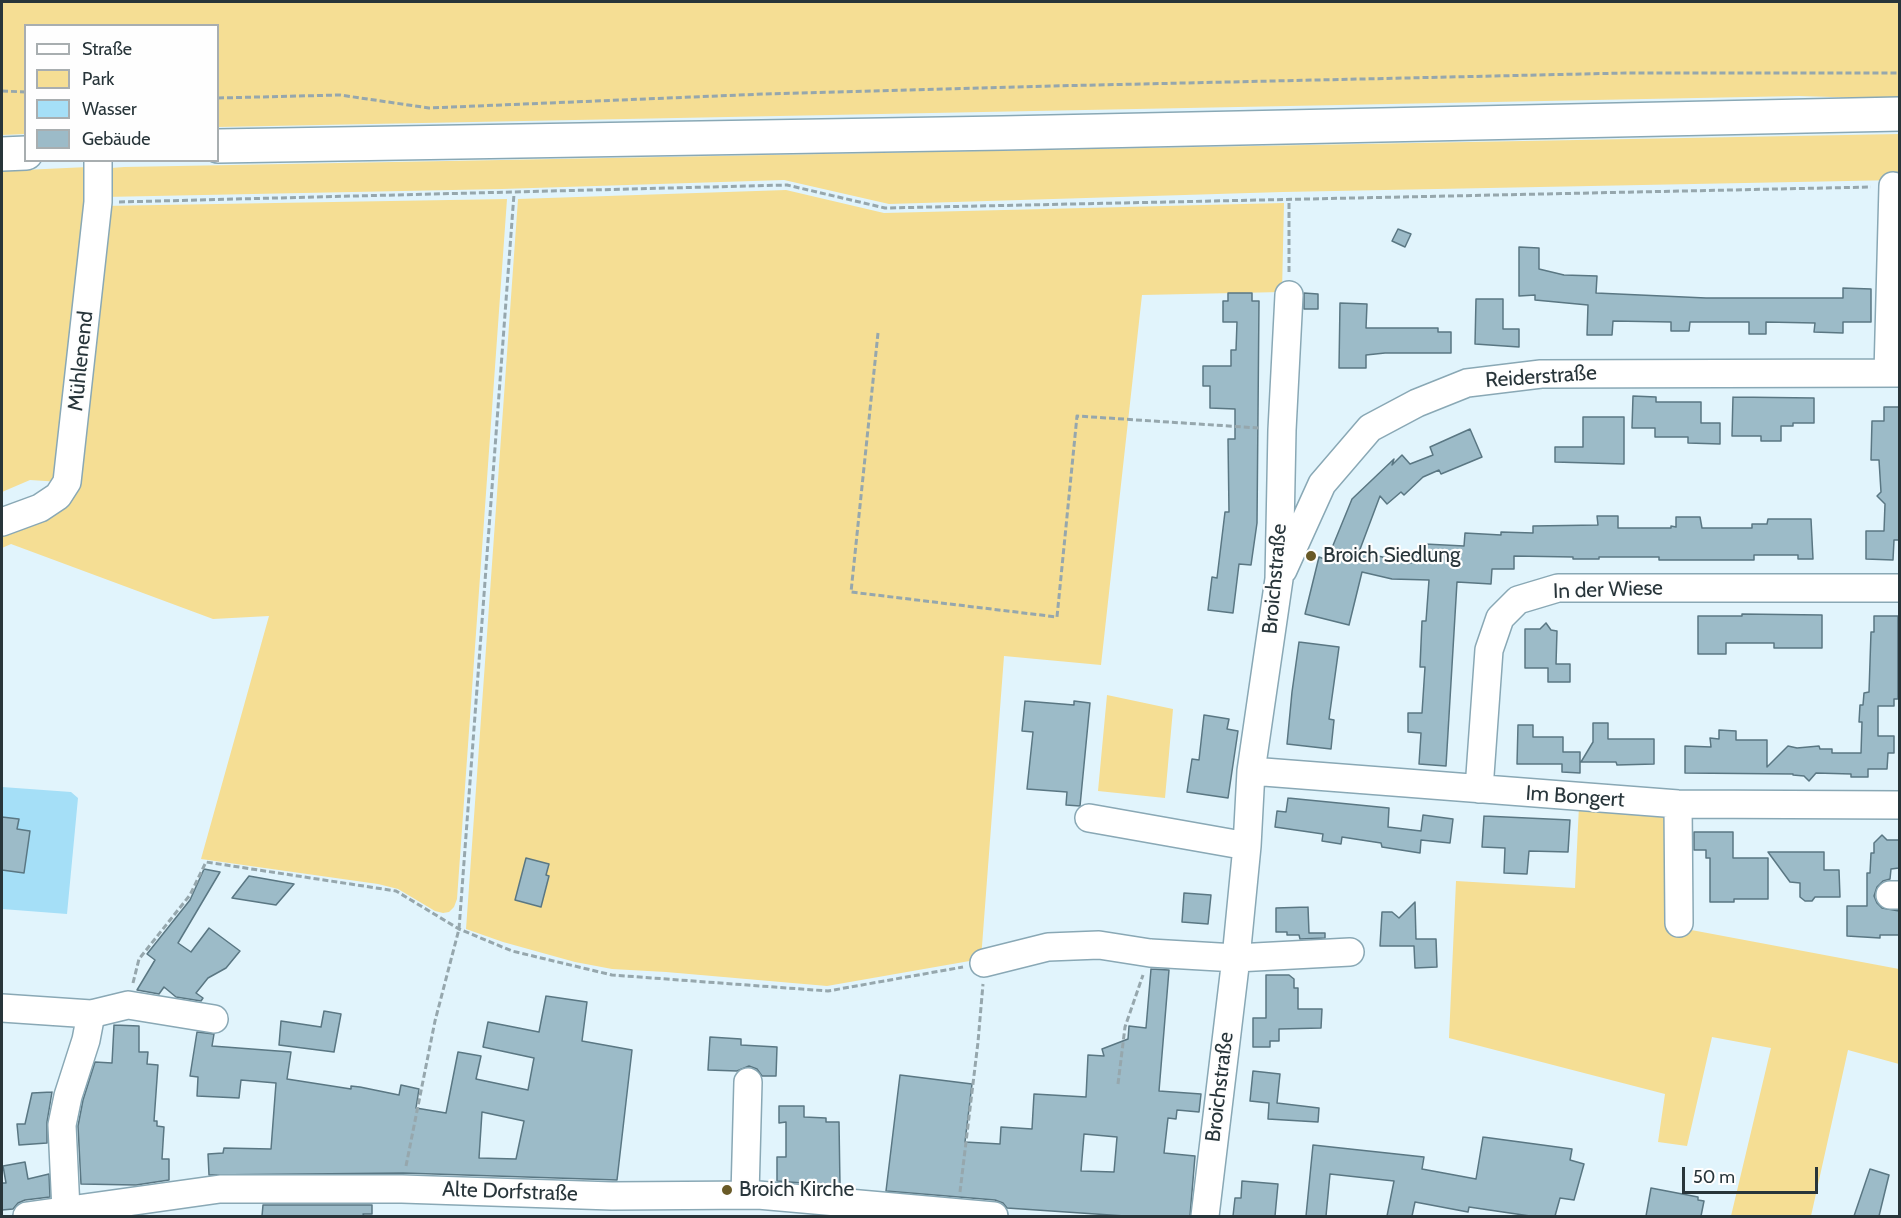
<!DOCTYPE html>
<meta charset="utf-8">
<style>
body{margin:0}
#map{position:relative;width:1901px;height:1218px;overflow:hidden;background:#e1f4fc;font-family:Cabin,sans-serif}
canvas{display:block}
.frame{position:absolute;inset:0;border:3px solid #28353a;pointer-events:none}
.legend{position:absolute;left:24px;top:24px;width:195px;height:138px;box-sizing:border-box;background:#fefefe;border:2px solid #a8aeb0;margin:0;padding:8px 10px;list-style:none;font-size:18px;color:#28353a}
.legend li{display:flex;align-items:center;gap:12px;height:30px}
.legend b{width:30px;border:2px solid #a8aeb0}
.scale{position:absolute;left:1682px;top:1167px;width:136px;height:27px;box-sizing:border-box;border:3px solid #28353a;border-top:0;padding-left:8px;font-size:18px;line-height:21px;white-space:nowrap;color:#28353a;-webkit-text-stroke:4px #fefefe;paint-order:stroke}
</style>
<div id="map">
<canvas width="1901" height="1218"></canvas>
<div class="frame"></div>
<ul class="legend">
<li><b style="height:8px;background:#fff"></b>Straße</li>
<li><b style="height:16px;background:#f5de94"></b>Park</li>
<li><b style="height:16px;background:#a5dff7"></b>Wasser</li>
<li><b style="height:16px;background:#9cbbc8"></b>Gebäude</li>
</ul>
<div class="scale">50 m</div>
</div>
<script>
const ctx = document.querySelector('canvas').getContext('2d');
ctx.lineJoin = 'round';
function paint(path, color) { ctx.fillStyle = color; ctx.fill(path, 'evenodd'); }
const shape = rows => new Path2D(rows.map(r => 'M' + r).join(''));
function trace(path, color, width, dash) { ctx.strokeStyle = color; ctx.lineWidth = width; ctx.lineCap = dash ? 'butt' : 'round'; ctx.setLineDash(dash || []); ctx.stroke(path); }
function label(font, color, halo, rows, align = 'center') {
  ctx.font = font + ' Cabin,sans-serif'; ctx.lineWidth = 4.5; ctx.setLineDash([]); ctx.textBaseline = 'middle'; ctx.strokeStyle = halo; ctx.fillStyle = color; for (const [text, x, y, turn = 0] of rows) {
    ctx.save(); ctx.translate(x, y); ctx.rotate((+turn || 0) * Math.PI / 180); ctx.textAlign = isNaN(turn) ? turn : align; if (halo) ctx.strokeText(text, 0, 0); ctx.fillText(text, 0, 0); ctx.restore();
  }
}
paint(shape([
 [2,2,1899,2,1899,99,1799,96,218,127,218,26,26,26,25,134,2,135],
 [1900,134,1899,180,1283,192,889,204,784,180,502,189,104,197,111,168,124,167],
 [88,167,61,482,30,480,2,492,2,171],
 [786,190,884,213,1284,203,1282,292,1142,295,1101,665,1004,656,981,959,827,986,666,972,612,969,575,962,503,942,466,929,518,199],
 [507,199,457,899,454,907,449,912,443,913,435,911,398,889,378,884,201,859,269,616,213,619,11,544,2,548,2,528,56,504,101,206],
 [1107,695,1173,709,1165,798,1098,791],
 [1579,806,1671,817,1670,926,1899,969,1899,1064,1848,1050,1811,1216,1731,1216,1771,1048,1712,1037,1687,1146,1658,1142,1665,1094,1449,1038,1456,881,1575,888]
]), '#f5de94');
paint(shape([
 [2,787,71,792,78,798,67,914,2,909,2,870,24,873,30,832,17,829,18,819,3,817,2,824]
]), '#a5dff7');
const building = shape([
 [1398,229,1411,234,1405,247,1392,241,1398,229],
 [1519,247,1539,248,1539,269,1564,275,1597,276,1596,293,1706,298,1843,298,1843,288,1871,289,1871,322,1843,322,1843,333,1814,332,1815,323,1766,322,1766,334,1749,334,1749,322,1690,322,1689,331,1671,331,1671,322,1613,321,1612,335,1587,335,1588,305,1535,300,1535,295,1519,296,1519,247],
 [1228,293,1252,293,1252,301,1259,301,1257,523,1251,565,1239,564,1233,613,1208,610,1212,577,1217,578,1225,512,1229,512,1228,439,1235,439,1235,409,1210,408,1210,386,1203,386,1203,366,1231,366,1231,350,1236,350,1237,322,1223,322,1223,301,1228,301,1228,293],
 [1304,293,1318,294,1318,309,1304,309,1304,293],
 [1476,299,1503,299,1503,329,1519,329,1519,347,1475,344,1476,299],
 [1340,303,1367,304,1366,328,1438,328,1438,332,1451,332,1451,353,1385,353,1366,355,1366,368,1339,368,1340,303],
 [1633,396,1656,397,1656,402,1701,402,1701,423,1720,423,1720,444,1688,443,1688,437,1655,437,1655,428,1632,428,1633,396],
 [1733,397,1814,398,1814,423,1793,423,1793,426,1781,426,1781,441,1761,441,1761,436,1732,436,1733,397],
 [1884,407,1899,407,1899,540,1894,540,1893,560,1866,559,1866,531,1884,531,1885,504,1877,496,1881,492,1879,460,1871,460,1872,421,1884,421,1884,407],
 [1583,417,1624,417,1624,464,1555,462,1555,447,1583,447,1583,417],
 [1470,429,1482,457,1441,474,1439,470,1423,477,1404,495,1401,492,1387,504,1380,496,1359,552,1411,563,1412,555,1425,555,1425,544,1464,546,1465,533,1501,535,1501,532,1533,533,1533,526,1598,525,1597,516,1618,516,1618,528,1671,528,1671,526,1676,527,1676,517,1700,517,1702,528,1752,528,1752,524,1767,524,1768,519,1811,519,1813,559,1798,559,1798,555,1754,555,1754,560,1659,560,1659,557,1599,557,1599,559,1573,559,1573,557,1514,556,1514,569,1492,569,1491,584,1457,582,1446,766,1419,764,1421,733,1408,732,1408,713,1422,713,1425,667,1420,667,1422,621,1426,621,1429,580,1392,579,1362,572,1349,625,1305,614,1319,557,1327,560,1352,499,1394,459,1392,465,1402,455,1410,464,1433,455,1430,447,1470,429],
 [1742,614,1822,615,1822,648,1774,648,1774,643,1726,643,1726,654,1698,654,1698,616,1742,616,1742,614],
 [1874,616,1898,616,1898,699,1894,699,1894,706,1878,706,1878,736,1894,736,1894,753,1888,753,1887,769,1868,769,1868,777,1851,777,1851,774,1816,773,1809,781,1804,776,1793,775,1793,774,1685,773,1685,746,1711,747,1710,738,1719,739,1719,730,1736,731,1736,740,1767,740,1767,767,1788,746,1797,748,1819,746,1820,749,1832,749,1832,753,1861,753,1862,722,1859,722,1860,705,1863,705,1864,693,1869,692,1871,632,1874,632,1874,616],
 [1546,623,1551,630,1557,631,1556,664,1570,664,1570,682,1548,682,1548,668,1525,668,1525,629,1540,629,1546,623],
 [1299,642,1339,647,1329,719,1334,720,1331,749,1287,744,1292,692,1299,642],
 [1025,701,1074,705,1074,701,1090,703,1080,806,1066,805,1067,792,1027,789,1033,732,1022,731,1025,701],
 [1204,715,1229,719,1227,729,1238,731,1228,798,1187,792,1192,759,1199,760,1204,715],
 [1593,723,1608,723,1608,739,1654,739,1654,764,1617,765,1616,762,1581,762,1593,742,1593,723],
 [1518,725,1533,725,1533,737,1563,737,1563,752,1580,752,1580,773,1562,772,1562,764,1517,764,1518,725],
 [1288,798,1389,808,1388,827,1421,831,1423,815,1453,819,1450,843,1421,840,1420,853,1382,847,1381,843,1342,837,1341,844,1322,841,1323,834,1275,827,1277,811,1286,812,1288,798],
 [1484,816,1570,820,1568,852,1529,851,1527,874,1504,873,1505,848,1482,847,1484,816],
 [2,817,19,819,17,829,30,831,24,873,2,870,2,817],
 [1694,832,1733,832,1733,858,1768,858,1768,899,1734,899,1734,902,1710,902,1710,858,1706,858,1706,850,1694,850,1694,832],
 [1882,835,1887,840,1899,840,1899,868,1891,869,1890,879,1883,881,1877,887,1874,896,1877,903,1882,908,1899,911,1899,935,1880,935,1880,938,1847,936,1847,906,1867,906,1867,873,1870,873,1871,853,1874,853,1874,843,1882,835],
 [1768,852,1824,852,1824,870,1839,870,1840,897,1815,897,1812,901,1805,901,1800,897,1800,883,1790,882,1768,852],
 [526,858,549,864,546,875,549,876,541,907,515,900,526,858],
 [204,869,220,872,178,943,191,952,209,928,240,951,226,968,208,978,196,993,203,998,201,1001,176,997,164,987,159,994,137,990,155,960,147,954,190,900,204,869],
 [249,876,294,884,276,905,232,898,249,876],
 [1184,893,1211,895,1208,924,1182,922,1184,893],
 [1415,902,1416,939,1436,939,1437,967,1415,968,1414,946,1380,946,1382,912,1392,912,1399,918,1415,902],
 [1308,907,1309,933,1325,933,1325,938,1300,939,1299,935,1287,935,1287,932,1276,932,1276,908,1308,907],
 [1151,969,1169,970,1159,1091,1201,1094,1199,1112,1177,1110,1176,1119,1168,1118,1164,1153,1195,1156,1190,1216,1125,1216,1007,1208,1003,1203,995,1200,886,1191,900,1075,972,1084,965,1142,1000,1144,1001,1127,1032,1129,1034,1094,1086,1097,1088,1055,1104,1056,1102,1049,1128,1039,1129,1026,1146,1028,1151,969],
 [1084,1134,1117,1137,1114,1172,1081,1171,1084,1134],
 [1266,975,1289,975,1294,979,1294,988,1298,988,1298,1009,1322,1009,1321,1028,1279,1029,1279,1041,1270,1041,1270,1047,1253,1047,1253,1018,1266,1018,1266,975],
 [546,996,587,1002,582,1041,632,1050,617,1180,403,1173,209,1175,208,1154,223,1153,224,1148,271,1149,276,1083,241,1080,239,1098,197,1096,198,1077,190,1076,197,1032,214,1034,212,1046,291,1052,287,1079,351,1089,351,1086,360,1087,399,1095,401,1085,419,1089,416,1108,446,1113,458,1052,481,1056,476,1079,528,1090,534,1058,483,1047,488,1022,539,1032,546,996],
 [482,1112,524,1121,516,1159,479,1158,482,1112],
 [324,1011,341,1014,334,1052,279,1045,281,1021,321,1027,324,1011],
 [114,1025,139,1026,139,1052,148,1052,147,1064,158,1065,154,1121,157,1121,157,1126,164,1127,162,1159,169,1159,169,1180,136,1185,81,1184,78,1126,83,1100,95,1062,112,1063,114,1025],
 [710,1037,741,1039,741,1045,777,1047,776,1076,762,1076,757,1069,749,1066,737,1071,708,1070,710,1037],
 [1253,1071,1280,1074,1277,1103,1319,1108,1318,1122,1268,1119,1269,1103,1250,1101,1253,1071],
 [52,1092,47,1122,47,1143,19,1145,17,1124,25,1124,32,1093,52,1092],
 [779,1106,804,1106,804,1117,826,1118,826,1122,839,1122,840,1186,777,1181,777,1157,786,1157,786,1122,779,1123,779,1106],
 [1483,1137,1572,1149,1570,1160,1584,1164,1574,1200,1560,1198,1555,1216,1530,1216,1469,1207,1468,1212,1415,1202,1412,1216,1387,1216,1394,1181,1330,1174,1326,1216,1306,1216,1313,1145,1424,1157,1422,1169,1476,1179,1483,1137],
 [25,1162,28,1179,49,1174,50,1197,25,1200,18,1203,13,1209,2,1210,2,1183,6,1183,3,1166,25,1162],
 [1870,1169,1889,1175,1879,1216,1854,1216,1870,1169],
 [1242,1181,1278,1184,1275,1216,1233,1216,1235,1198,1241,1198,1242,1181],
 [1651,1188,1698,1197,1698,1200,1704,1201,1701,1216,1646,1216,1651,1188],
 [263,1205,372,1205,372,1214,363,1214,364,1216,262,1216,263,1205]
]);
paint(building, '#9cbbc8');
trace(building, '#5a7783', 1.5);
const minor = shape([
 [1888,373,1893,186],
 [2,522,40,508,58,496,67,482,98,202,98,160],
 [1283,570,1322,484,1370,428,1417,403,1467,383,1541,374,1900,373],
 [1251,771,1678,804,1900,805],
 [1479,789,1489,650,1500,618,1518,600,1558,588,1900,588],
 [1678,804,1679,923],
 [1089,818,1247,846],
 [1890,895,1900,895],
 [984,963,1048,947,1099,945,1150,953,1236,958,1350,952],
 [2,1008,91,1014,86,1040,68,1096,62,1125,66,1210],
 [91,1014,128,1005,214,1019],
 [745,1195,748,1082],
 [27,1216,220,1189,402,1189,612,1196,758,1195,994,1216],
 [1205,1216,1236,958,1247,846,1251,771,1279,579,1282,430,1289,295]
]);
const major = shape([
 [218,146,1003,133,1900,114],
 [2,154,26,153]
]);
trace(minor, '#89a8b5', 30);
trace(major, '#89a8b5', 36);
trace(shape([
 [2,91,26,92],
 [218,98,340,95,429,108,763,94,1052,86,1626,73,1900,73],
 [119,202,787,185,885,208,1871,187],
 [1289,272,1289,198],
 [878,333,851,592,1057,617,1077,416,1259,428],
 [133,983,139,959,190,895,206,862,396,891,459,929,512,951,612,975,828,991,963,967],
 [1118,1084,1125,1027,1143,975],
 [406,1166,435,1021,459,929,514,194],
 [960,1192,978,1042,983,984]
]), '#96a7ad', 3, [6, 3]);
trace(minor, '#fff', 27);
trace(major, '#fff', 33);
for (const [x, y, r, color] of [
 [1311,556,6,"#695a27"],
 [727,1190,6,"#695a27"]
]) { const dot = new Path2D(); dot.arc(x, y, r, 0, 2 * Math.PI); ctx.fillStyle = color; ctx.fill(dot); trace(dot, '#fefefe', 2); }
label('21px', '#28353a', '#fefefe', [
 ["Mühlenend",81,361,-84],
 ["Reiderstraße",1541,377,-4],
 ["Broichstraße",1275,579,-85],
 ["In der Wiese",1608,590,-2],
 ["Im Bongert",1575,797,4],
 ["Broichstraße",1220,1087,-83],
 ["Alte Dorfstraße",510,1192,2]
]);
label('21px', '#28353a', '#fefefe', [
 ["Broich Siedlung",1323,556],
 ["Broich Kirche",739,1190]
], 'left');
</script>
